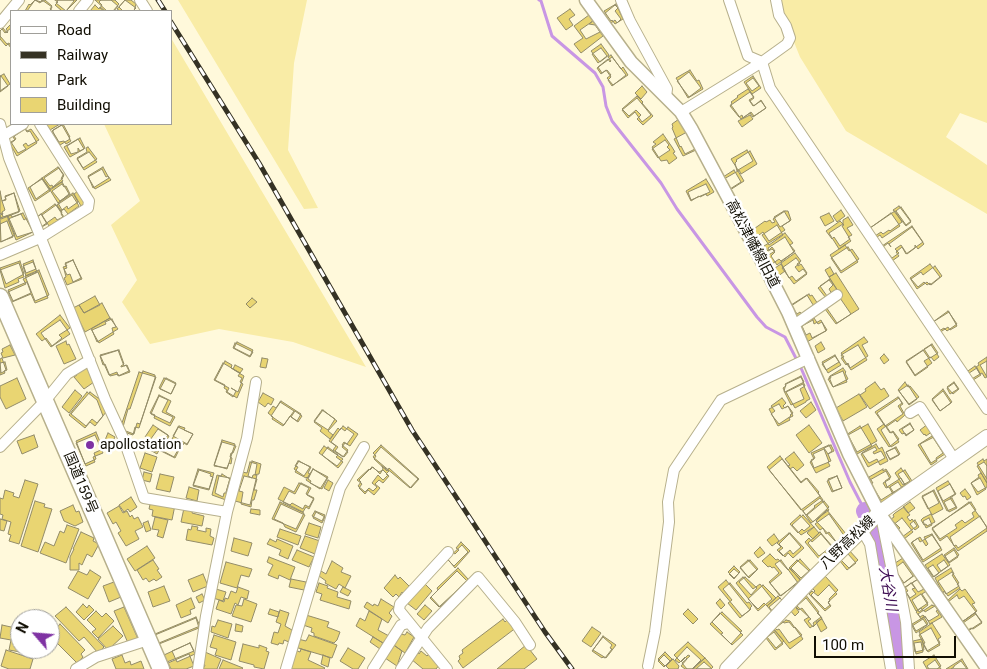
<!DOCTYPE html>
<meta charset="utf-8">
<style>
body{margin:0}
#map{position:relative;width:987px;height:669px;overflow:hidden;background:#fff9db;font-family:Roboto,sans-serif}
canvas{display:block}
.legend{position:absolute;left:10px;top:10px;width:162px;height:115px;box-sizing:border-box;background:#fff;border:1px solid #a09f9a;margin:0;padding:6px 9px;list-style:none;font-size:15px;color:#110e03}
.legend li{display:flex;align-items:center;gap:10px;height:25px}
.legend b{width:25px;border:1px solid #a09f9a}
.north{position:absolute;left:10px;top:609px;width:50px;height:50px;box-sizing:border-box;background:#fff;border:1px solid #a09f9a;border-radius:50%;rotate:297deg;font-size:14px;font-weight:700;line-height:20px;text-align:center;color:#110e03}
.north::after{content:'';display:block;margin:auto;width:18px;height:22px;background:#7f32a3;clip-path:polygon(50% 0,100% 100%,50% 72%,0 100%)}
.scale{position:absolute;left:814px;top:636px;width:142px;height:22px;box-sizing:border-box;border:2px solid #110e03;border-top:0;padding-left:6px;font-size:15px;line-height:18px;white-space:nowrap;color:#110e03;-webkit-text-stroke:4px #fff;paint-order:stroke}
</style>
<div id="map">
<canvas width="987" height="669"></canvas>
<ul class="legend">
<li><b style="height:6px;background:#fff"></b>Road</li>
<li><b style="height:6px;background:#353224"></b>Railway</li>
<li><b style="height:14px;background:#f9eca6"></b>Park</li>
<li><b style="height:14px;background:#e9d572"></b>Building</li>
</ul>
<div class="north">N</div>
<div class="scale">100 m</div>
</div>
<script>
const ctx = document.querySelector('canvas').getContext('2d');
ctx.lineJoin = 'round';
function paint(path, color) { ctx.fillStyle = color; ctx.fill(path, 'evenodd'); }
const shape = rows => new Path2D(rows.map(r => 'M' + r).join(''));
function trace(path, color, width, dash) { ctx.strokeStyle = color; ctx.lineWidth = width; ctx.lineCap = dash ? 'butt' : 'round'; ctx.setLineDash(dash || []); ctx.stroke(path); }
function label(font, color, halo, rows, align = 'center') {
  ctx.font = font + ' Roboto,"Noto Sans JP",sans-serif'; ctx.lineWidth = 5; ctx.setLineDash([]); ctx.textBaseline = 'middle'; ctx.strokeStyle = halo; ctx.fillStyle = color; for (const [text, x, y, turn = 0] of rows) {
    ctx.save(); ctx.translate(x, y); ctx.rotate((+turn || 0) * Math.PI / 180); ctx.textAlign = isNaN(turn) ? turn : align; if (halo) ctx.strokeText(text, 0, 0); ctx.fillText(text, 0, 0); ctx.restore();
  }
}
paint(shape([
 [178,0,307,0,294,63,288,150,318,208,304,209],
 [777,0,987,0,987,123,960,113,946,137,987,165,987,214,846,131,800,57],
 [171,38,366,367,293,342,219,329,150,344,122,302,137,280,111,225,140,201,104,124,171,124]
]), '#f9eca6');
trace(shape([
 [539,0,541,1,552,36,595,73,603,87,606,106,612,121,661,183,677,209,757,317,766,327,785,337,801,368,850,482,865,511]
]), '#c896e4', 3);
trace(shape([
 [865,511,877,535,901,669]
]), '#c896e4', 18);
const building = shape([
 [35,0,40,3,42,0,52,7,50,11,27,11,35,0],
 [35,0,41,2,45,0,52,6,50,9,53,11,25,11,29,4,30,5,35,0],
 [55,0,73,0,74,1,66,11,62,11,55,5,58,2,55,0],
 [58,0,77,0,66,11,56,3,58,0],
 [95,0,115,0,119,4,113,11,107,11,95,0],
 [101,0,111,0,118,6,114,11,104,11,100,8,102,5,99,2,101,0],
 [125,0,136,8,133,11,120,11,117,9,125,0],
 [125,0,131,0,136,4,134,11,123,11,119,7,125,0],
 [616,4,623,19,615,24,612,20,611,21,604,11,616,4],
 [95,5,99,9,100,7,105,11,90,11,95,5],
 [615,5,618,8,615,11,621,19,617,23,615,20,611,23,604,14,615,5],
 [570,9,575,15,569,19,573,25,566,30,557,18,570,9],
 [589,15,594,20,589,24,595,25,603,36,581,53,574,44,583,38,574,26,589,15],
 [593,21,600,32,586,39,580,30,593,21],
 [11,24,11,46,9,43,7,44,0,36,0,31,3,28,7,33,8,32,6,29,11,24],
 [11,28,11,48,8,44,6,46,0,39,0,31,2,29,5,33,11,28],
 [601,44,609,55,600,62,591,51,601,44],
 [601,48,607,56,598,63,592,54,601,48],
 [611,55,621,69,623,67,628,75,613,85,607,78,611,75,607,70,602,73,598,67,608,59,610,62,611,61,608,57,611,55],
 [612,57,626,75,612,86,608,80,611,77,606,70,601,74,597,68,612,57],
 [690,70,697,81,699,80,703,89,688,98,676,78,690,70],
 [689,72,701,88,689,97,677,81,689,72],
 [4,74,10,84,0,91,0,76,4,74],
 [1,76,8,86,0,92,0,77,1,76],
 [753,76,761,88,752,94,744,82,753,76],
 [753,78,759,86,752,91,746,83,753,78],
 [642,86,647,92,641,99,635,93,642,86],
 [748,89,754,97,749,100,753,106,761,101,766,108,754,116,751,112,743,118,742,115,739,117,730,106,732,103,731,102,738,97,737,96,748,89],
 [750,92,754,98,750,101,754,106,761,100,766,108,753,117,750,113,741,119,731,105,750,92],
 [637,96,643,102,642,103,653,116,643,125,637,119,641,115,636,110,629,116,622,109,637,96],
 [637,98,651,115,642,122,635,112,628,118,622,110,637,98],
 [750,115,753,119,742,127,738,121,750,115],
 [679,119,685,131,687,130,695,149,685,154,681,146,680,147,672,128,673,127,672,124,679,119],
 [44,124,60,124,50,130,44,124],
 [63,124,70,137,69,138,71,141,66,144,64,141,59,142,53,132,53,130,63,124],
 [62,125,70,139,60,145,52,131,62,125],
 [25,128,27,131,31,129,39,140,28,146,26,143,23,145,26,149,18,153,11,142,16,139,14,136,25,128],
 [25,129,27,132,30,131,37,143,17,156,10,144,15,140,13,137,25,129],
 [687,132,696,150,683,156,674,139,687,132],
 [663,134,672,147,675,152,673,153,677,158,669,164,667,160,661,161,652,147,656,144,653,142,663,134],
 [80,138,85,148,80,151,78,148,78,152,71,154,67,146,80,138],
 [78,139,84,149,70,157,64,147,78,139],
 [665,140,669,145,667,147,670,150,658,158,652,149,665,140],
 [88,147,97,159,83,168,77,158,87,152,86,148,88,147],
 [747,150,753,161,738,170,731,159,747,150],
 [750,151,757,164,741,174,739,170,737,171,735,163,737,161,736,160,750,151],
 [89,152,97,162,84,170,77,159,89,152],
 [58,167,64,176,61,178,63,181,50,189,42,178,58,167],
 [103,167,109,178,93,188,88,176,103,167],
 [59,168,64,175,62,176,63,178,53,187,52,185,50,186,44,178,59,168],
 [102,169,106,177,108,176,111,180,95,189,88,177,102,169],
 [734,170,741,182,730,189,723,177,734,170],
 [738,171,744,181,730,190,724,179,738,171],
 [42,178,50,189,36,199,30,187,42,178],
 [42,179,50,191,35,201,28,188,42,179],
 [706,179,714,192,707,196,706,194,700,197,699,196,691,201,686,191,706,179],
 [62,182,69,194,58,203,50,190,62,182],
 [62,184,64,187,66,186,70,194,60,201,52,191,62,184],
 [706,184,710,192,691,200,688,192,706,184],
 [0,191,2,201,6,200,5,196,14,193,20,211,3,217,2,213,0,214,0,191],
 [78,191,84,200,84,204,81,206,74,194,78,191],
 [14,193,19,212,1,219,0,215,3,214,2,212,5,210,2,201,6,199,5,197,14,193],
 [73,193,78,202,68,209,67,206,62,210,58,203,73,193],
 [72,195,79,206,68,214,64,209,61,211,57,205,72,195],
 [55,204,62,212,61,214,63,217,57,220,55,217,41,227,37,217,55,204],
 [56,205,64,217,49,226,42,215,56,205],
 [899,206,911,222,906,226,893,210,899,206],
 [901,207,911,221,906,225,896,211,901,207],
 [841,210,845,216,837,222,833,216,841,210],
 [784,211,790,221,780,227,774,217,784,211],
 [785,211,788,211,791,220,782,226,785,230,769,241,763,232,755,238,751,231,765,221,766,222,770,220,772,223,775,222,773,219,785,211],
 [895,211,902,222,890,231,889,230,883,234,881,232,875,236,870,228,895,211],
 [23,213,33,232,17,237,8,216,11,215,12,217,23,213],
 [829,213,834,221,825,226,820,217,829,213],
 [891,213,900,226,882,238,880,235,877,237,870,228,891,213],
 [21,214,24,220,27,218,33,232,16,240,8,219,21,214],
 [41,214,47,224,40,228,36,218,41,214],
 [7,216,15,235,1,242,0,218,7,216],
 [848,217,853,225,847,228,852,235,848,237,851,241,839,249,829,233,843,224,843,220,848,217],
 [7,221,13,237,0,242,0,224,7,221],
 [840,221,844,225,842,226,850,239,840,246,834,237,832,239,826,231,840,221],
 [777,225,783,235,769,245,762,235,777,225],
 [912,226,923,242,906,254,902,247,896,252,899,256,892,261,882,246,912,226],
 [912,227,924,244,918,249,915,245,915,248,907,254,901,245,895,249,899,253,892,258,883,247,888,243,891,247,889,244,912,227],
 [785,233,793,243,790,245,795,251,777,265,771,256,775,252,772,249,768,251,764,246,785,233],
 [785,237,794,252,781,261,779,259,772,264,767,256,775,251,772,247,769,250,768,248,785,237],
 [845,245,849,251,852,249,859,259,841,271,830,255,845,245],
 [848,247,858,262,841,273,831,258,848,247],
 [795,253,801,261,797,264,798,266,801,264,807,273,796,281,792,276,789,278,781,263,795,253],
 [796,258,800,263,795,267,799,272,803,269,807,274,794,284,782,268,796,258],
 [33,260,36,269,26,273,23,264,33,260],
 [73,260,81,278,73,282,70,274,67,275,63,267,67,266,65,263,73,260],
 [73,260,82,279,67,285,64,278,66,277,64,269,67,268,65,264,73,260],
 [20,261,24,274,6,284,0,268,20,261],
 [33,262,37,272,26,276,23,266,33,262],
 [19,263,24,277,18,279,19,282,5,288,0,270,19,263],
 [781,264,785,271,777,277,772,270,781,264],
 [930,264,940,277,930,285,927,282,917,289,910,278,930,264],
 [935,266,942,276,931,285,930,283,927,285,924,282,918,287,911,279,921,272,923,275,935,266],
 [830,267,834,274,829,277,825,270,830,267],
 [39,270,49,295,35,301,25,276,39,270],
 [38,272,48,298,35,303,31,294,12,302,8,292,26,284,23,279,38,272],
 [836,273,859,309,837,323,826,307,842,297,829,277,836,273],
 [830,279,837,290,827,296,820,286,830,279],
 [829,280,833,285,829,289,832,294,826,298,818,288,829,280],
 [27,282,31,293,13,301,8,290,27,282],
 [809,294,810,296,812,295,818,304,797,320,794,316,796,314,791,306,809,294],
 [807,295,815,308,803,316,800,312,797,314,791,305,807,295],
 [95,296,100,305,84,313,79,305,95,296],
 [252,298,257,302,250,308,246,304,252,298],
 [840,298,851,314,836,324,825,309,840,298],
 [102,303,110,318,85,332,73,308,79,305,84,313,102,303],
 [948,311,957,324,947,331,944,328,939,331,933,322,948,311],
 [949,312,957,326,950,330,948,327,939,333,933,322,949,312],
 [60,315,70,328,59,335,62,338,52,346,46,338,42,341,36,334,60,315],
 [110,318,118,329,113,332,114,334,99,343,91,329,110,318],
 [811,318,812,320,814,318,818,324,822,322,827,330,807,342,800,327,803,325,802,324,811,318],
 [112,319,116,327,112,328,113,332,97,342,92,330,106,324,105,322,112,319],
 [60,320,70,334,51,347,41,333,60,320],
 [813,320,814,324,821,320,826,331,812,338,810,333,806,335,802,326,813,320],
 [864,337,868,342,862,345,868,356,850,368,848,363,846,365,841,358,844,357,841,353,864,337],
 [66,341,67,345,69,344,76,359,64,364,56,346,66,341],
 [237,342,253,350,250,356,234,348,237,342],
 [821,342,825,349,818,353,815,346,821,342],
 [235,343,253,352,250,357,233,348,235,343],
 [932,344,938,353,930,358,924,349,932,344],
 [10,345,15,355,3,358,1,353,3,352,2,349,10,345],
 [858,345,867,360,851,370,841,355,858,345],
 [931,345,939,357,934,361,931,357,924,361,928,367,915,376,906,362,931,345],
 [118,350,124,366,126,365,129,371,118,376,117,372,109,375,100,355,118,350],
 [119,350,124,364,121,366,121,367,127,365,130,372,119,376,118,374,110,376,105,364,103,365,100,356,119,350],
 [923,350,932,363,915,375,906,361,923,350],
 [884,354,889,360,884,364,880,358,884,354],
 [835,355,841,365,828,373,822,362,835,355],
 [835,356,839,362,826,370,822,364,835,356],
 [987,357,987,377,985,378,982,373,980,374,976,367,979,365,978,363,987,357],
 [2,358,6,370,4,371,5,373,0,375,0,359,2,358],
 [262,358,268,359,266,368,260,367,262,358],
 [225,361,232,365,231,368,244,376,238,392,231,388,236,391,233,397,226,392,227,390,224,388,225,385,215,380,225,361],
 [987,361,987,377,980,365,987,361],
 [5,362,7,370,1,373,0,363,5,362],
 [223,363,240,373,238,376,242,378,240,382,243,384,237,398,227,392,229,388,214,380,223,363],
 [85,364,94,382,84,389,74,377,77,375,74,371,85,364],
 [235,365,243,369,240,373,233,369,235,365],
 [975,366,980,374,970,380,965,373,975,366],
 [843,368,846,372,845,373,848,379,833,387,828,379,831,378,830,376,843,368],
 [977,368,981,375,970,382,966,375,977,368],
 [143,371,155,375,155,378,139,428,135,427,133,435,127,433,123,427,128,409,130,409,143,371],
 [843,371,847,382,833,387,829,377,843,371],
 [139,372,156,377,140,424,137,423,134,434,120,429,139,372],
 [801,376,804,382,785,392,783,388,786,386,785,384,801,376],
 [801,377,805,386,800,389,804,399,791,405,784,391,786,384,801,377],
 [17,378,26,399,6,409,0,397,0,386,17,378],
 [164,378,176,384,171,394,159,388,164,378],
 [166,378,176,383,171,394,160,389,166,378],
 [875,382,881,390,884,388,889,396,870,409,860,395,866,391,865,389,875,382],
 [905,382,908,387,910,386,919,397,909,404,898,390,905,382],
 [954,382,959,389,953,394,947,387,954,382],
 [954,383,958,389,950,394,947,388,954,383],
 [803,384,810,399,806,401,806,402,795,408,786,392,803,384],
 [908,385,917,399,909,405,899,391,908,385],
 [943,389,952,402,940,411,932,399,943,389],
 [75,390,82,396,69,413,62,407,75,390],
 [943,391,951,403,940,411,932,400,943,391],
 [87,392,97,400,103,416,95,426,90,422,85,428,69,415,87,392],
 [90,392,102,401,107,411,97,423,92,419,86,426,71,414,90,392],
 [263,393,274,399,271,405,268,403,265,407,258,402,263,393],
 [859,394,867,407,843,421,836,408,859,394],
 [159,395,171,401,166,412,175,417,170,426,154,418,155,415,150,413,159,395],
 [159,396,168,400,162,412,173,417,170,423,151,414,159,396],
 [898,397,902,403,898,406,903,414,885,426,875,412,898,397],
 [782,398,786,403,783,406,785,408,788,406,793,413,790,415,791,416,779,424,771,414,775,411,771,406,782,398],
 [899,398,903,404,900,406,905,415,897,422,896,420,886,427,877,413,899,398],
 [281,401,301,414,297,421,290,416,284,425,271,416,281,401],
 [280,402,294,411,283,426,272,419,273,417,268,413,273,406,276,408,280,402],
 [811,402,816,410,806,418,800,411,811,402],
 [779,404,782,409,788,406,793,416,789,418,790,420,778,426,769,409,779,404],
 [322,410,335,419,328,430,314,421,322,410],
 [323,410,337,421,328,431,333,435,330,439,320,431,322,428,314,422,323,410],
 [295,411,302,416,298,422,291,417,295,411],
 [910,423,914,430,906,435,905,433,902,434,899,430,910,423],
 [868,424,877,441,857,452,848,435,868,424],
 [884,424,890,433,893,431,899,439,889,447,877,429,884,424],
 [910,424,914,430,906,436,902,429,910,424],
 [928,424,933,431,926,436,925,434,924,435,920,430,928,424],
 [153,425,168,435,156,452,149,447,153,442,145,437,153,425],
 [809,425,822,443,809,453,796,435,809,425],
 [179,426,185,428,184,430,193,434,187,445,184,443,183,445,172,439,179,426],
 [343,426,354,434,347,444,344,442,342,445,348,450,343,457,333,450,336,446,329,441,338,428,340,430,343,426],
 [860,426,872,446,857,454,846,435,860,426],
 [886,426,891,433,893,432,899,442,891,447,881,430,886,426],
 [178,427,193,434,187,444,173,436,178,427],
 [348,427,358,434,350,446,345,443,342,447,348,452,344,457,335,451,338,447,331,442,341,428,345,431,348,427],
 [158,429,169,436,161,451,159,450,157,454,145,447,158,429],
 [96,432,103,449,94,453,96,459,85,464,76,441,96,432],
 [108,433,115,437,112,443,105,440,108,433],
 [34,435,38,447,22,454,17,441,34,435],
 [95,435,103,453,93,457,95,462,86,466,76,443,95,435],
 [932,436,943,453,936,458,937,461,931,465,918,445,932,436],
 [934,437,945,454,931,463,920,444,934,437],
 [222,440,235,444,227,469,214,465,222,440],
 [166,441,179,448,174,457,161,450,166,441],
 [222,442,236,446,233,453,231,453,230,457,232,458,231,464,229,463,227,468,214,466,222,442],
 [166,443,179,450,175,458,161,451,166,443],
 [876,444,879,449,882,447,888,461,880,465,877,459,869,463,862,453,876,444],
 [381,445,419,479,411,488,389,468,387,471,374,459,376,456,373,453,381,445],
 [829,445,832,451,828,454,831,461,828,462,830,466,816,473,810,462,814,459,811,453,829,445],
 [831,445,834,451,828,454,824,448,831,445],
 [324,446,343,459,337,466,319,453,324,446],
 [328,447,338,455,336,457,343,462,338,468,322,455,328,447],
 [381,447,418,479,410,488,373,457,381,447],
 [875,447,877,450,873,452,874,454,881,451,885,458,868,467,861,454,875,447],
 [896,447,900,454,890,459,886,452,896,447],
 [895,448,899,455,890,460,886,452,895,448],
 [824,449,829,462,814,468,811,460,815,458,813,454,824,449],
 [794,452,804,465,797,471,793,467,790,469,788,466,790,465,785,459,794,452],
 [145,453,157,457,152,472,140,468,145,453],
 [780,456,801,482,806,478,820,496,801,510,767,467,780,456],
 [782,459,801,483,807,478,819,492,818,493,823,500,814,506,815,507,806,515,769,470,782,459],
 [983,459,984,461,987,459,987,479,977,463,983,459],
 [252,461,261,464,259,474,253,475,252,478,248,476,252,461],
 [298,461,311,467,308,473,310,474,308,478,307,477,306,478,295,472,298,467,295,466,298,461],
 [299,461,310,467,304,476,294,469,299,461],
 [250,462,257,464,255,475,257,475,250,505,235,501,242,472,247,473,250,462],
 [984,462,987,466,987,483,977,466,984,462],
 [382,466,389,471,386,474,389,476,383,483,379,480,375,484,380,488,374,495,368,490,365,494,359,488,362,484,357,480,369,469,370,470,373,467,380,474,383,469,382,466],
 [372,467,379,472,383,470,388,475,383,480,378,475,372,483,377,487,373,491,369,488,365,492,358,486,361,482,359,480,372,467],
 [901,468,910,481,903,485,895,473,901,468],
 [198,469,214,473,209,489,193,485,198,469],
 [313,469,327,478,320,489,306,480,313,469],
 [313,469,328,477,322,489,310,483,311,481,308,479,313,469],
 [883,469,883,471,886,469,891,477,885,481,887,487,901,478,905,485,881,500,871,484,873,483,869,477,883,469],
 [199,470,211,474,210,476,213,477,209,490,193,486,199,470],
 [905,470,912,481,905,485,898,474,905,470],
 [886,471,890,479,883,483,886,488,889,487,894,496,880,503,868,481,886,471],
 [144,472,152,474,150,482,142,480,144,472],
 [981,473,987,483,987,487,978,492,971,483,979,477,978,475,981,473],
 [160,474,174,477,170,492,156,489,160,474],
 [222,474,230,479,226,492,229,492,226,500,212,495,217,475,221,476,222,474],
 [219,476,230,478,226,493,224,493,223,497,215,493,219,476],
 [244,476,257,479,254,490,257,490,254,500,252,500,251,507,241,504,243,492,239,491,244,476],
 [837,476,842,488,832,492,827,481,837,476],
 [837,476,842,488,833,491,828,479,837,476],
 [980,478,986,489,977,495,971,483,980,478],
 [25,480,38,484,19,544,9,541,11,535,8,534,11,522,2,519,3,515,0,514,0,498,3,499,5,490,14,493,13,496,19,498,25,480],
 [328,480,333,483,329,491,324,488,328,480],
 [948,481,956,494,950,498,956,507,947,511,936,488,948,481],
 [898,482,902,488,894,493,890,487,898,482],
 [299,483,309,488,306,494,314,498,309,507,305,505,303,509,292,503,290,505,278,499,284,487,294,492,299,483],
 [301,483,311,488,307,495,314,499,309,509,306,507,303,512,283,502,289,491,295,494,301,483],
 [950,484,955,494,943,501,938,491,950,484],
 [189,487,199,490,197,501,186,498,189,487],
 [965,489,971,497,967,500,965,496,963,497,960,493,965,489],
 [934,490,943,509,932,515,922,496,934,490],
 [933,491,939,503,928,509,922,497,933,491],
 [131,497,137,507,130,512,128,509,124,512,119,505,131,497],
 [820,498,829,510,811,523,803,511,820,498],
 [952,498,957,508,949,512,944,502,952,498],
 [151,500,175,505,172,520,152,516,153,510,149,509,151,500],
 [35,501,45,504,44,507,52,509,38,552,21,546,35,501],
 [824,501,829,507,813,522,807,515,824,501],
 [280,502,304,513,296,529,272,519,280,502],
 [910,502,915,508,908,513,903,507,910,502],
 [969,502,987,527,987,531,958,551,947,536,940,541,932,529,969,502],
 [971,502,976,510,972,513,974,517,965,523,962,520,955,525,957,528,940,539,932,528,971,502],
 [281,504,305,515,296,532,285,527,283,523,274,519,281,504],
 [73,505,76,512,79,511,83,522,75,526,64,521,60,511,73,505],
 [119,506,123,513,127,511,130,517,132,515,134,519,138,517,143,527,135,531,139,539,126,546,118,533,121,531,116,522,113,524,107,513,119,506],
 [904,507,910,515,907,517,910,521,912,519,917,526,902,537,897,530,900,528,891,519,894,517,893,515,895,513,904,507],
 [184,508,193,510,192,513,204,516,202,526,181,522,184,508],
 [251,509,260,510,260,515,250,513,251,509],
 [827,510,846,534,836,542,816,521,827,510],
 [315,511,325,515,322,521,312,516,315,511],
 [316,512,325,517,322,523,313,518,316,512],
 [829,514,845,537,837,543,829,532,826,534,823,528,820,530,815,524,829,514],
 [931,514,935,522,927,526,926,524,924,525,921,520,923,518,931,514],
 [800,515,810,526,804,531,802,529,798,533,790,524,800,515],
 [803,515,814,527,801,535,792,525,803,515],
 [980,516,987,528,958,548,956,545,954,546,950,537,980,516],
 [155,517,168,520,163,538,157,536,159,530,152,529,155,517],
 [902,518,913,532,904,539,893,525,902,518],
 [929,518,932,525,926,528,923,521,929,518],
 [0,519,7,521,4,531,0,530,0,519],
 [915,520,919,527,915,530,910,524,915,520],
 [148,521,151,530,146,532,143,523,148,521],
 [309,523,321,527,318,538,305,534,309,523],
 [67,525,79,529,66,563,40,553,45,542,54,546,60,531,64,533,67,525],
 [192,526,198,527,197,530,206,532,206,528,211,529,210,536,214,538,212,545,186,540,188,529,191,530,192,526],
 [814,527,819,533,813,539,807,533,814,527],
 [280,529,301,536,298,545,277,537,280,529],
 [81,532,94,538,93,541,99,544,92,557,87,554,82,565,79,563,79,570,70,570,70,557,74,549,73,549,81,532],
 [820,532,832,546,819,556,808,543,820,532],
 [789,533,801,547,793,554,790,550,783,556,777,550,781,547,777,543,789,533],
 [790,533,804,548,793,558,788,553,785,557,779,551,783,548,779,544,790,533],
 [774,534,779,541,772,546,767,540,774,534],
 [821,534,832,547,819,559,805,542,809,538,812,542,821,534],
 [932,534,941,548,923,560,912,542,920,537,926,546,928,544,924,537,932,534],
 [932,535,942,550,923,562,911,543,918,538,920,542,932,535],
 [305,536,320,541,315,554,300,548,305,536],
 [234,538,252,543,248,556,231,551,234,538],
 [270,539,276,542,277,539,293,546,288,559,279,555,281,550,267,544,270,539],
 [461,542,470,551,455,568,446,557,452,552,455,554,459,550,456,548,461,542],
 [462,545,468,552,454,566,447,559,462,545],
 [147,546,155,558,135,571,127,559,147,546],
 [760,547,765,553,758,558,754,553,760,547],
 [954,548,959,555,949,562,944,555,954,548],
 [848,549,858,560,849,568,839,558,848,549],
 [297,550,314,557,309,567,292,560,297,550],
 [954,550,958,557,949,563,945,556,954,550],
 [770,554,776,560,778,559,788,570,790,568,800,580,781,596,769,582,779,573,774,567,772,568,770,566,768,567,762,561,770,554],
 [848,554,856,563,847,570,840,561,848,554],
 [942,554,950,565,933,577,925,565,942,554],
 [269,557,295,567,290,580,279,575,278,579,268,575,273,565,267,562,269,557],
 [903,558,915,575,904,583,892,565,903,558],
 [800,559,810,570,801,578,791,568,800,559],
 [153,560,159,569,157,570,162,577,156,581,154,579,149,582,146,578,143,580,137,570,153,560],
 [748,560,757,570,749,578,740,567,748,560],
 [750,560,758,569,748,577,740,568,750,560],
 [781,560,798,583,780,596,770,583,782,573,775,564,781,560],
 [797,560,809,571,801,580,789,568,797,560],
 [944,560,948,566,941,571,937,565,944,560],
 [332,561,343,568,341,572,351,576,345,588,339,584,336,589,325,583,326,581,319,576,321,571,326,574,332,561],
 [226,562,252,569,249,577,241,575,237,588,220,583,226,562],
 [903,562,913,576,901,585,891,571,903,562],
 [933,565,939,573,934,577,928,568,933,565],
 [734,566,740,572,734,578,728,572,734,566],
 [458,568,468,579,440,607,431,597,438,590,437,588,458,568],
 [951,568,954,574,952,575,959,586,946,594,944,591,943,593,935,578,951,568],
 [734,569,739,573,734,579,729,574,734,569],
 [90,570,101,577,88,599,68,588,78,571,87,575,90,570],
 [457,571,467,581,439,607,430,598,457,571],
 [952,572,959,583,957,584,960,588,948,596,938,581,952,572],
 [203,574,208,586,193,592,188,580,203,574],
 [395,575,398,579,400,577,410,587,404,594,402,592,399,597,396,594,393,597,384,588,395,575],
 [825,576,838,590,829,599,830,601,828,603,830,605,825,609,811,595,815,591,812,588,825,576],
 [743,577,753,589,760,584,772,599,758,611,736,583,743,577],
 [745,577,757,588,751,595,739,582,745,577],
 [920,578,928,590,922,594,928,603,916,611,906,592,908,591,905,587,920,578],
 [291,579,306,582,304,590,289,587,291,579],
 [918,579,924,589,918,592,912,583,918,579],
 [726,580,750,610,742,616,718,587,726,580],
 [114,582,121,597,109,602,103,586,114,582],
 [423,582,432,591,416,610,407,603,423,582],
 [319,583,328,586,327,588,338,592,337,597,351,601,349,609,320,600,322,594,316,592,319,583],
 [730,583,747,603,749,602,752,606,750,608,751,609,740,618,728,603,732,600,723,589,730,583],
 [911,583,915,588,912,589,916,594,910,598,904,589,911,583],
 [763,585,776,598,767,606,764,603,758,609,748,599,763,585],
 [829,585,837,594,828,602,831,606,825,611,809,594,812,591,818,596,829,585],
 [164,586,170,601,153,607,148,592,164,586],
 [238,587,249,591,247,599,241,597,238,605,235,603,231,614,216,609,219,600,224,602,225,598,228,599,231,591,236,593,238,587],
 [343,587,351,591,348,596,340,592,343,587],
 [216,589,226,592,223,601,213,598,216,589],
 [960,589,962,591,965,589,975,603,972,604,977,611,962,622,947,601,960,589],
 [202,594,205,600,199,603,196,597,202,594],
 [805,594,819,612,817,613,821,617,813,623,814,625,810,628,804,620,809,617,802,608,799,610,795,606,805,594],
 [921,594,928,605,919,612,912,600,921,594],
 [957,595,959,599,964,596,976,612,962,622,948,602,957,595],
 [778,596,784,602,773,613,767,606,778,596],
 [191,598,195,608,190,610,191,614,181,618,176,605,191,598],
 [780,598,785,604,774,613,769,607,780,598],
 [806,598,822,618,813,627,808,621,811,619,797,606,806,598],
 [244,599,257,604,251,622,232,616,236,605,242,606,244,599],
 [381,599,394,607,389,613,392,616,388,623,364,607,367,602,373,606,374,604,378,606,381,599],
 [720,599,725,605,721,609,716,603,720,599],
 [83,604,87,608,89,605,94,610,84,620,76,612,83,604],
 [425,605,432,611,424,620,417,614,425,605],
 [794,605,799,612,795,616,789,609,794,605],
 [932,605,933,606,935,605,938,610,936,611,939,615,929,621,923,615,920,617,916,612,921,608,923,611,932,605],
 [935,606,942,617,930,624,925,616,921,619,918,614,924,610,925,612,935,606],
 [66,607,104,647,98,653,84,637,79,641,55,616,66,607],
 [124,607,138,639,128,643,114,611,124,607],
 [270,609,279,612,278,617,268,614,270,609],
 [688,609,698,619,693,624,683,614,688,609],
 [280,610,289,613,285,626,292,630,289,642,284,640,283,644,279,643,278,645,271,643,274,632,278,633,281,624,276,622,280,610],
 [96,611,102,617,106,613,114,621,98,638,92,632,96,629,87,620,96,611],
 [369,611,382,619,378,630,389,636,383,643,356,626,360,618,365,621,369,611],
 [722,612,742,631,740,632,743,635,732,645,721,634,723,633,712,622,722,612],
 [720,613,741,633,731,644,710,624,720,613],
 [975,613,982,623,973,629,971,628,968,630,962,622,975,613],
 [976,614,982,622,968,631,963,623,976,614],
 [306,615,329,622,327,627,340,632,337,640,334,643,314,636,314,633,311,632,312,628,303,625,306,615],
 [196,617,200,626,159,643,155,634,196,617],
 [924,617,928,624,916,631,912,624,924,617],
 [196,618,199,628,159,644,155,635,196,618],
 [503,619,505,622,508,619,517,627,463,668,458,661,460,659,459,656,463,653,462,650,503,619],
 [781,619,784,623,789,622,794,628,795,627,802,635,789,643,779,629,777,630,773,626,781,619],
 [822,619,827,628,821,632,816,622,822,619],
 [923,619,927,625,916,633,912,626,923,619],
 [218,620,232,624,228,638,211,632,212,626,215,627,218,620],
 [786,620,790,621,803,639,790,649,774,629,786,620],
 [932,623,941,637,938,639,940,643,927,651,923,644,925,643,919,632,932,623],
 [60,624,85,650,81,654,83,657,77,663,50,636,60,624],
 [236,624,243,626,242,632,235,631,236,624],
 [2,625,20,629,20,649,38,649,37,655,9,650,11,640,0,638,2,625],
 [113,626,123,636,108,650,98,639,113,626],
 [592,627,601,633,591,647,582,641,592,627],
 [931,628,940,645,928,652,919,635,931,628],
 [774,630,784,641,776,648,767,637,774,630],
 [407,632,414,637,405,653,392,644,397,633,405,635,407,632],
 [774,632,783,644,775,650,766,638,774,632],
 [214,635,236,642,231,660,215,655,217,649,210,647,214,635],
 [309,635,337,645,332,658,295,647,298,639,306,641,309,635],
 [603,636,616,645,606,658,593,650,603,636],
 [373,637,383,643,380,649,370,642,373,637],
 [603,637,612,645,610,648,612,649,605,658,603,657,602,658,592,651,603,637],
 [922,639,924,650,915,652,913,641,922,639],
 [688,642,705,658,694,667,693,669,687,669,682,663,690,656,688,655,681,662,674,655,688,642],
 [921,642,923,652,916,654,914,643,921,642],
 [190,643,194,651,167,662,164,655,190,643],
 [190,643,195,654,177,662,172,651,190,643],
 [243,644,259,648,259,645,267,648,266,651,269,652,264,669,254,667,254,665,239,661,243,644],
 [394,645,402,651,397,666,385,658,394,645],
 [526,645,537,659,524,669,497,669,526,645],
 [687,647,701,660,692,669,685,669,681,666,687,659,685,657,679,663,675,660,687,647],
 [348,648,365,658,358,669,353,669,340,661,348,648],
 [301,649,311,652,308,660,325,668,324,669,288,669,295,650,300,652,301,649],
 [6,650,33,659,30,669,9,669,1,666,6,650],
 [417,651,419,654,421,651,427,656,429,654,440,664,436,669,423,669,411,659,417,651],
 [205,652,221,659,217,669,203,669,205,665,201,663,205,652],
 [665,652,672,659,665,666,658,659,665,652],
 [189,654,194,666,186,669,171,669,168,663,189,654],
 [122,655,125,663,130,661,131,665,141,661,144,669,116,669,112,659,122,655],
 [323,655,330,658,328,667,321,664,323,655],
 [664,655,670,661,664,667,658,661,664,655],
 [934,655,941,666,937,669,927,669,923,662,934,655],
 [705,658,713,667,711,669,693,669,705,658],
 [673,659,679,666,678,669,669,669,666,666,673,659],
 [962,659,968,669,946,669,962,659],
 [223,660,243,668,242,669,219,669,223,660],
 [935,660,941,669,929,669,927,666,935,660],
 [961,661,967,669,951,669,954,667,954,666,961,661],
 [704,662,712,669,696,669,704,662]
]);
paint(building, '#e9d572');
trace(building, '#938c69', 1);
const minor = shape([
 [140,0,147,11],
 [621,0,630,21,667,89,666,97],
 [729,0,748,56,762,62,770,88,987,409],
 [79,11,88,0],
 [0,23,19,0],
 [681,112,762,62,787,44,790,38,786,26,779,15,776,0],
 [0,124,9,158,105,399,124,440,144,498,227,512],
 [3,136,23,124],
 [0,255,40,238,88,208,89,201,40,124],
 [794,325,837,295],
 [910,413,920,407,954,459],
 [0,447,45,401,67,374,90,360],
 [882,521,893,576,900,590,906,622,909,669],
 [862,530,870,544,891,669],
 [648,666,655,632,669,522,668,502,674,470,721,400,809,358],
 [76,669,96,657,148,640],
 [198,669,206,616,227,512,247,438,256,382],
 [286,669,340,488,364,447],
 [373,669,401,625,408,623],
 [401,669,428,628,478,577,515,622,530,645],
 [447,669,399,610,400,604,448,552]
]);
const tertiary = shape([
 [586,0,631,62,681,112,692,130,765,267,788,312,849,454,879,513,987,668]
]);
const secondary = shape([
 [727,669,807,584,879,513,987,437]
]);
const trunk = shape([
 [0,297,161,669]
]);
trace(minor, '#b7b08c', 12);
trace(tertiary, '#b7b08c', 15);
trace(secondary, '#b7b08c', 16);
trace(trunk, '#b7b08c', 19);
trace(minor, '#fff', 10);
trace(tertiary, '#fff', 12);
trace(secondary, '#fff', 14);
trace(trunk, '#fff', 16);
const rail = shape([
 [158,0,165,11],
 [171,22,259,163,412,430,545,632,572,669]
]);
trace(rail, '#353224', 5);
trace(rail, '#fff', 3, [9]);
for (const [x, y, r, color] of [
 [90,445,5,"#7f32a3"]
]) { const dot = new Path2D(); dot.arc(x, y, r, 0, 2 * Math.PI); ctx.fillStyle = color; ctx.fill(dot); trace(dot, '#fff', 2); }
label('14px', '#110e03', '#fff', [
 ["高松津幡線旧道",752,244,62],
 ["国道159号",80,483,67],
 ["八野高松線",848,543,-44]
]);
label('14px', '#110e03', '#fff', [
 ["apollostation",100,445]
], 'left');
label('italic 15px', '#3e0d53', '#fff', [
 ["大谷川",887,589,80]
]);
</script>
